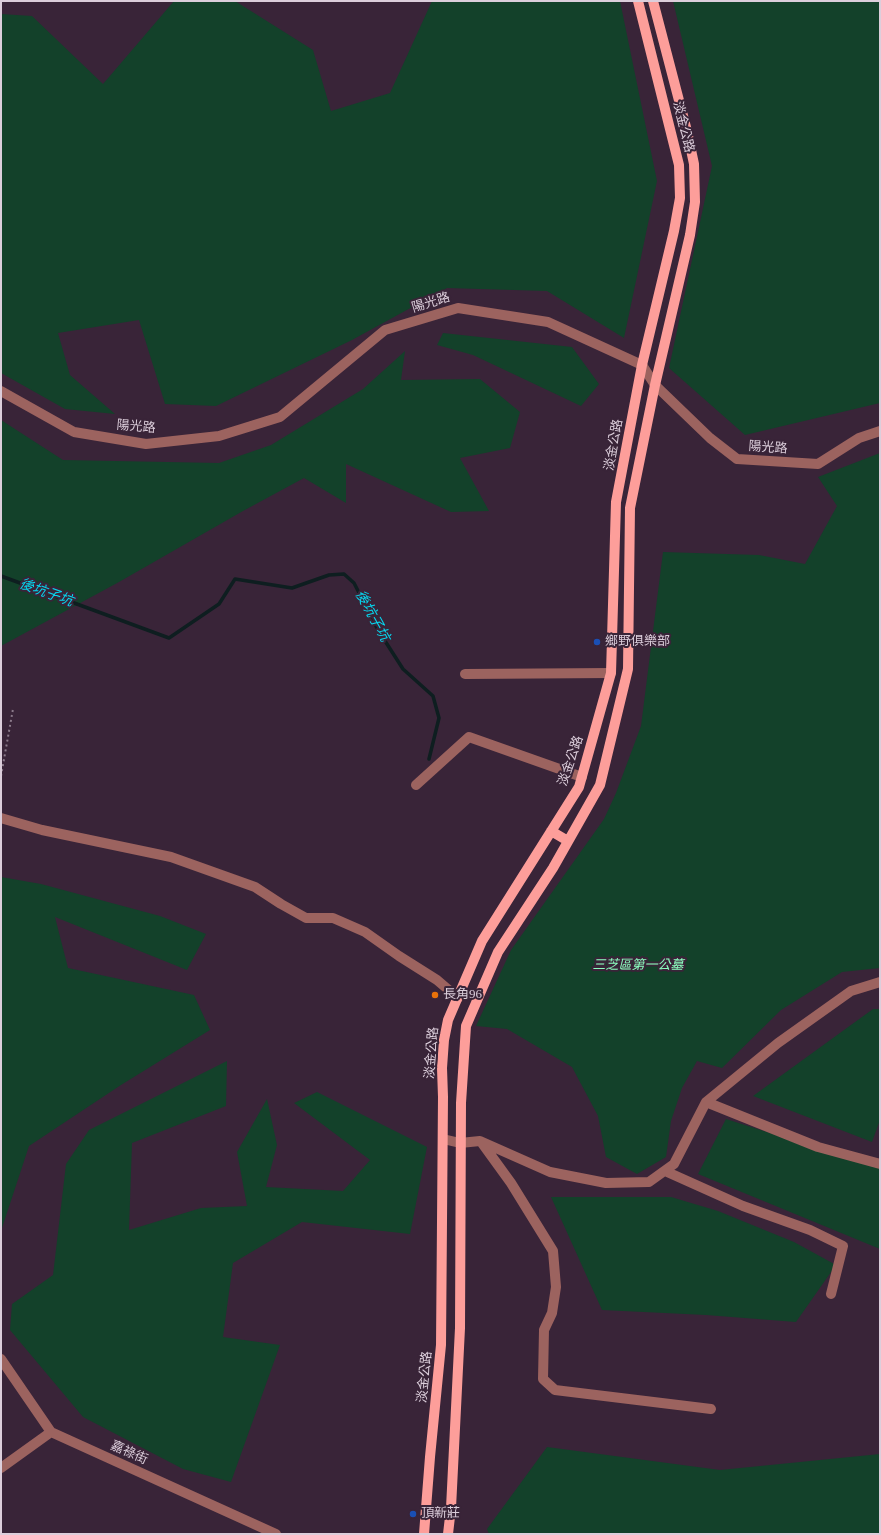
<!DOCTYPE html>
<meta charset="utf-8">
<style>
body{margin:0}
#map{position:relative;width:881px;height:1535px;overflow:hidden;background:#392438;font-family:"Times New Roman",serif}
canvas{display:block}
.frame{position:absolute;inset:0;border:2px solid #dccedb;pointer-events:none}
</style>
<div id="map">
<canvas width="881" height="1535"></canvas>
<div class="frame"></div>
</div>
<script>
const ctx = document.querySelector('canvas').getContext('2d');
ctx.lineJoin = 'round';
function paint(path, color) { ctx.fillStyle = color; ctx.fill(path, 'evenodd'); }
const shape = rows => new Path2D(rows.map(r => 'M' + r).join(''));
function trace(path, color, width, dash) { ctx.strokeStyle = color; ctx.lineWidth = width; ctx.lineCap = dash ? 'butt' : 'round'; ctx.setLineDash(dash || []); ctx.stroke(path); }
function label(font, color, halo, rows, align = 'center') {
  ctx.font = font + ' "Times New Roman","Noto Sans TC",serif'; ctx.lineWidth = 4; ctx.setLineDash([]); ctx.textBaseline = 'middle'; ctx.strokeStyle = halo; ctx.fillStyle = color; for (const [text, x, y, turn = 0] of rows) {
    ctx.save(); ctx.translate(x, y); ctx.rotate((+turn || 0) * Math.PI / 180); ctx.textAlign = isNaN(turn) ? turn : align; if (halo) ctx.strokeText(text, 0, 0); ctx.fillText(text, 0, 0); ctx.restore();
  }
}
paint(shape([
 [174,1,235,1,313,50,331,111,390,93,432,1,620,1,657,181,624,338,547,291,447,288,352,340,216,406,165,404,139,320,58,333,70,375,115,414,65,409,1,373,1,14,32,16,103,84],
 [673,1,880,1,880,403,745,435,669,368,712,166],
 [443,333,572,347,599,384,581,406,473,355,437,345],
 [405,351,401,380,480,379,520,412,510,448,460,458,489,511,451,512,346,464,346,503,304,478,243,511,119,582,1,646,1,420,63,460,219,463,271,445,363,389],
 [880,453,880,968,842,972,781,1010,722,1068,697,1061,682,1088,671,1121,666,1157,637,1174,606,1157,598,1116,572,1067,507,1029,476,1026,511,950,604,819,616,793,641,726,663,552,759,555,805,564,837,506,818,477],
 [1,877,41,884,160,916,206,934,187,970,55,917,68,968,194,995,210,1030,121,1085,29,1146,1,1231],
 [873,1009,880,1009,880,1120,872,1142,753,1096],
 [227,1061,226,1106,132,1143,129,1230,201,1208,247,1206,237,1152,267,1099,277,1145,266,1187,343,1191,370,1160,294,1103,317,1092,427,1147,410,1234,302,1222,233,1263,223,1337,280,1345,231,1482,183,1469,83,1417,10,1330,12,1304,53,1275,66,1164,89,1130],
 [726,1119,880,1168,880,1249,698,1174],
 [551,1197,671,1197,718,1211,794,1242,836,1265,796,1322,706,1315,602,1310],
 [547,1447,720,1470,880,1454,880,1534,489,1534,487,1529]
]), '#13412a');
trace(shape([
 [1,576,169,638,219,604,235,579,292,588,329,575,344,574,354,583,378,630,403,669,433,696,439,718,429,759]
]), '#0e1e20', 3.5);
trace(shape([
 [1,776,13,709]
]), '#8b7a8a', 2, [2, 3]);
trace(shape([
 [1,391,74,432,146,444,219,436,280,417,385,330,458,308,548,322,642,365,655,385,710,438,737,459,818,464,859,438,880,431],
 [465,674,611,673],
 [416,785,469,737,582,777],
 [1,818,42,830,171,857,255,887,281,904,306,918,333,918,365,932,399,956,437,980,458,998],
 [706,1102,818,1147,880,1164],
 [443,1139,460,1143,480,1141,550,1172,606,1183,649,1182,674,1164,706,1102,778,1043,851,991,880,982],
 [482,1143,511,1183,553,1251,556,1287,552,1313,544,1330,543,1379,555,1390,711,1409],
 [665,1171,743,1206,810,1230,843,1246,831,1294],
 [1,1359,51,1432,276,1534],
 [1,1468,51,1432]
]), '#9c635f', 10);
trace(shape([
 [551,831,568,841],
 [424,1534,430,1457,441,1345,443,1097,442,1068,444,1040,448,1020,482,941,579,787,611,673,616,502,642,365,674,231,680,198,679,165,638,1],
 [448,1534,451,1508,460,1328,461,1103,466,1026,498,952,553,868,600,785,628,669,630,508,655,385,690,235,695,202,694,164,687,131,653,1]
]), '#fd9e9a', 10);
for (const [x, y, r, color] of [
 [597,642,4,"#1a4fb4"],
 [435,995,4,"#e8710a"],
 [413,1514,4,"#1a4fb4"]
]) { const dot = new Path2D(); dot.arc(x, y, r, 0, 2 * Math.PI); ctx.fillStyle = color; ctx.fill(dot); trace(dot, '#392438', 1.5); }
label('13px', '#dccedb', '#392438', [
 ["淡金公路",683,127,76],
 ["陽光路",431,303,-17],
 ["陽光路",136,427,5],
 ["淡金公路",614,445,-80],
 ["陽光路",768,448,4],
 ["淡金公路",571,761,-71],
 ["淡金公路",432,1053,-85],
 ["淡金公路",425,1377,-84],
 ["嘉祿街",129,1453,24]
]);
label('13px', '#dccedb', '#392438', [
 ["鄉野俱樂部",605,642],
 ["長角96",443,995],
 ["頂新莊",421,1514]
], 'left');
label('italic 13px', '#8bfdbe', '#392438', [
 ["三芝區第一公墓",638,966]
]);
label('italic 14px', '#06d6ee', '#392438', [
 ["後坑子坑",46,593,20],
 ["後坑子坑",372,616,61]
]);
</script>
